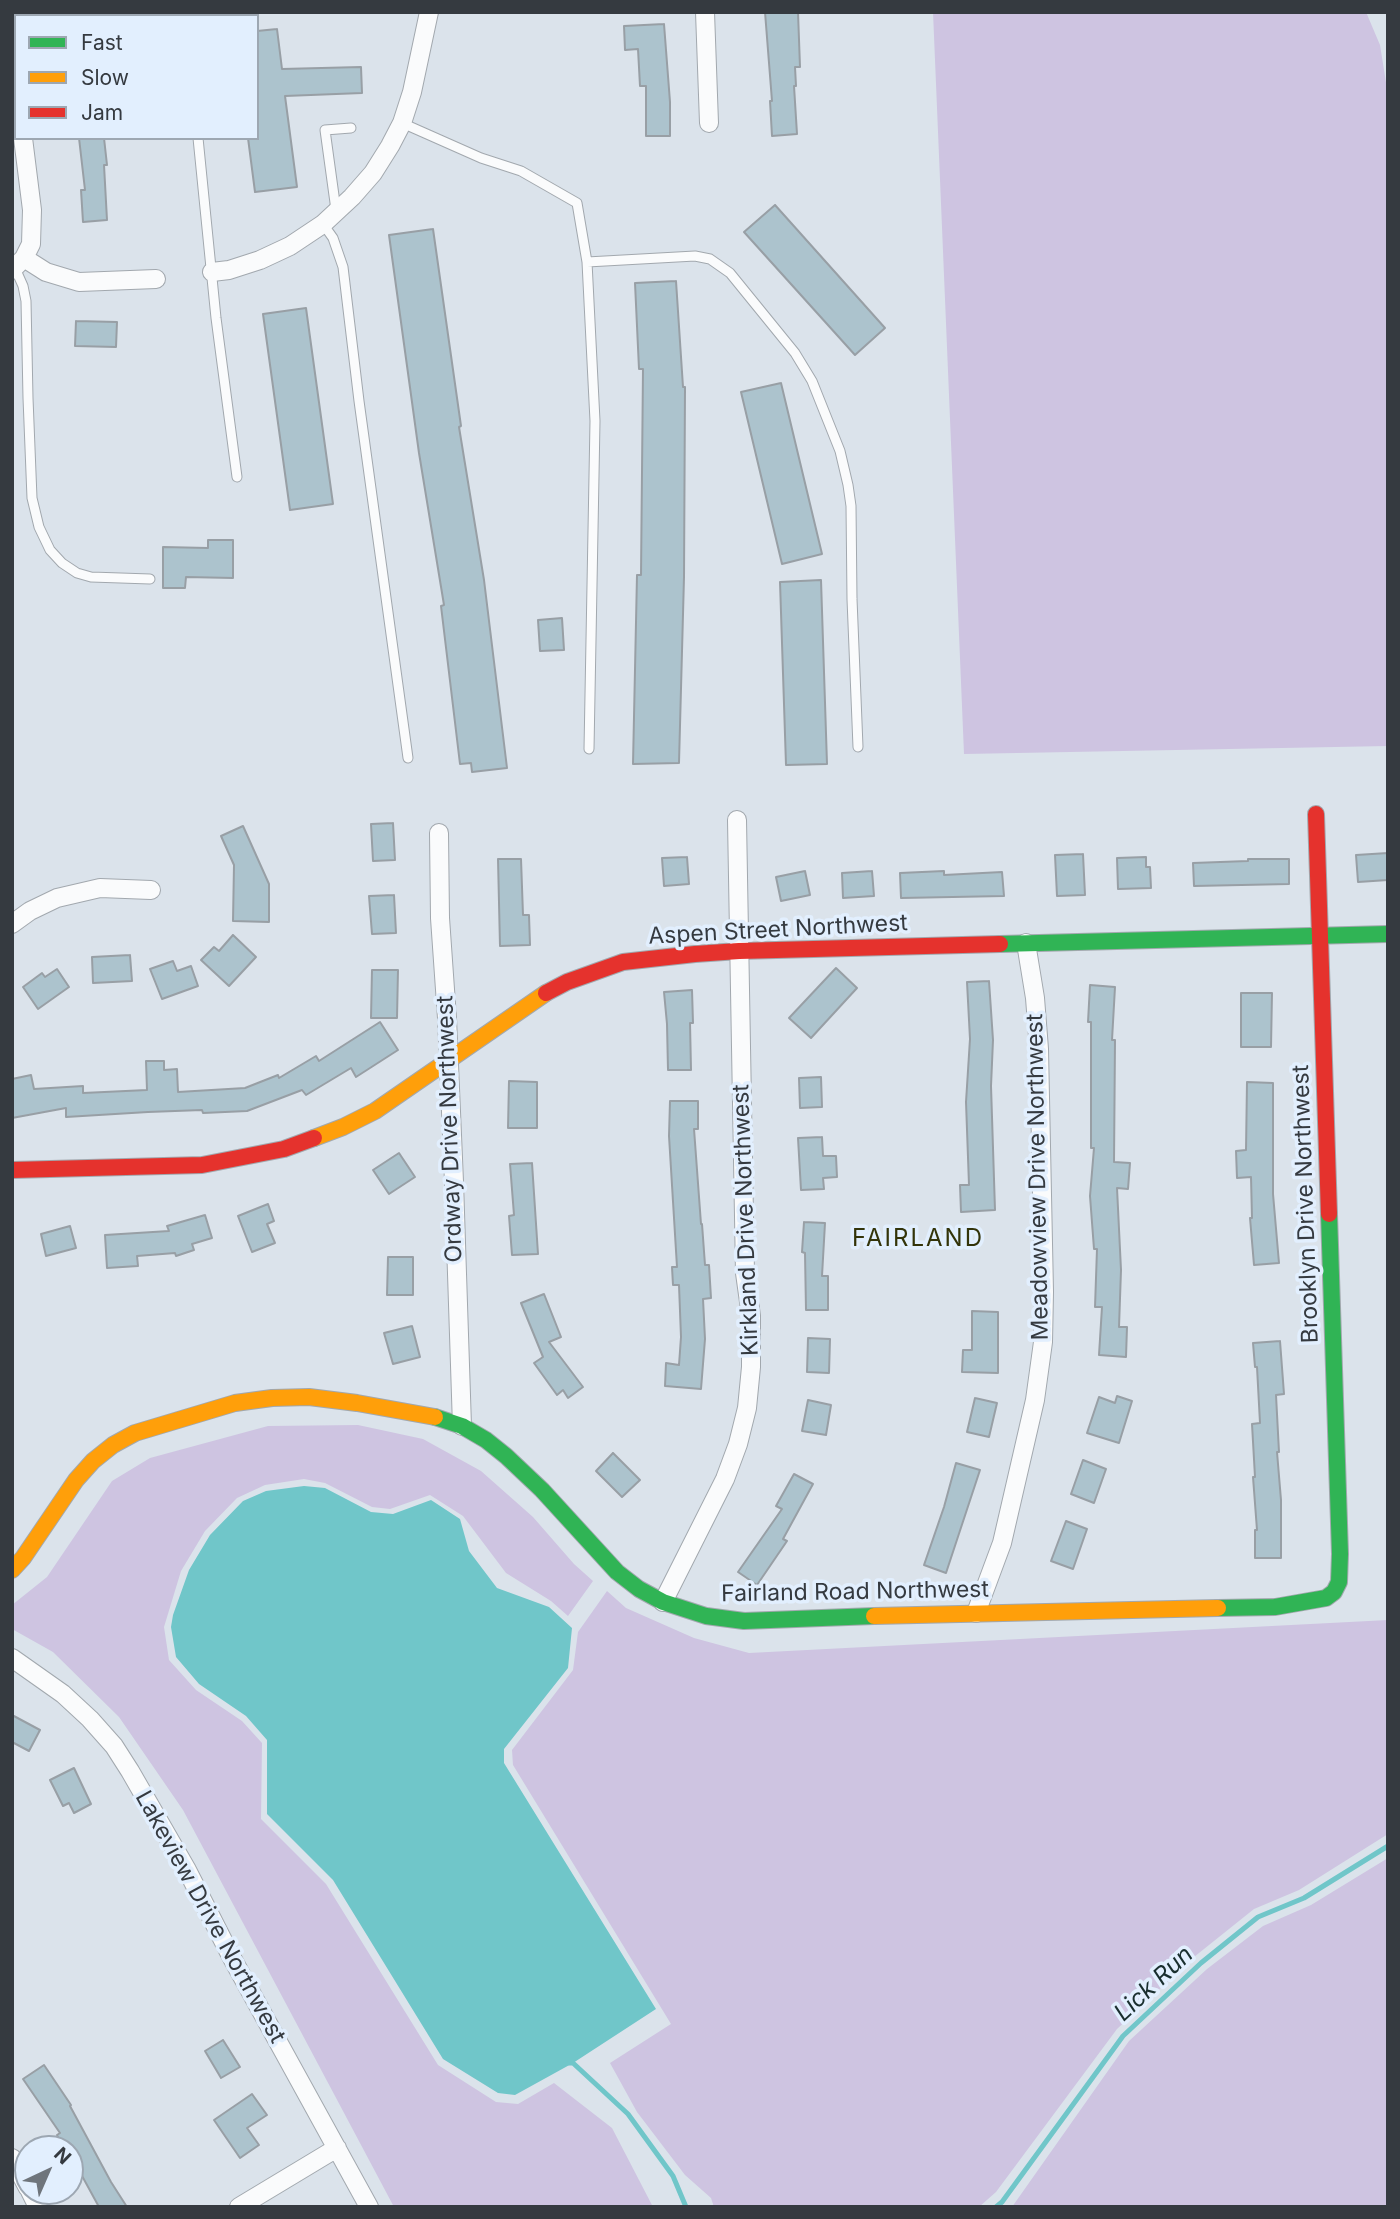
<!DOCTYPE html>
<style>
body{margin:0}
#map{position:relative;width:1400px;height:2219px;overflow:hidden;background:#dbe3eb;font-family:Inter,sans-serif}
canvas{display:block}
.frame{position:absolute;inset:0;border:14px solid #353a40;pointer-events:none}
.legend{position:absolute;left:14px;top:14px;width:245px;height:126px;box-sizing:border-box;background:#e2effe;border:2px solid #9da7b2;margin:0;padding:9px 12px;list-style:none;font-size:21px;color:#353a40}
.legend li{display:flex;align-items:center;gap:14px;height:35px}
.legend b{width:35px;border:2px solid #9da7b2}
.north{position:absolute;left:14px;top:2135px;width:70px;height:70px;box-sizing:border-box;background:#e2effe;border:2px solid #9da7b2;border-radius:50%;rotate:44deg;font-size:19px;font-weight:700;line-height:28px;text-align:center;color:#353a40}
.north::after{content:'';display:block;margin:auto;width:24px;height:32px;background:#6f757c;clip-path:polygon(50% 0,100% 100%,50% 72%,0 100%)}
</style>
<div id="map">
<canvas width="1400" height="2219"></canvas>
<div class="frame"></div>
<ul class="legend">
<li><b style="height:9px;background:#30b455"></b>Fast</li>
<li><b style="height:9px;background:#ff9f0a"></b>Slow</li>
<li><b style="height:9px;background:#e5322d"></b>Jam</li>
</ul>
<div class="north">N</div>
</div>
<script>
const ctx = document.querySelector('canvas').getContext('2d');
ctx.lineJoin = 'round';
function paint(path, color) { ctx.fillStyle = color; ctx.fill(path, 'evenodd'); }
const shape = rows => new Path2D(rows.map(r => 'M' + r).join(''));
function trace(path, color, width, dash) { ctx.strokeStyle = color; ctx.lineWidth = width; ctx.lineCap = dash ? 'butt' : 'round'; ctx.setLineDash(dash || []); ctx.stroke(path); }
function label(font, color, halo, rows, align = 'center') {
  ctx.font = font + ' Inter,sans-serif'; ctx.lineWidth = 7; ctx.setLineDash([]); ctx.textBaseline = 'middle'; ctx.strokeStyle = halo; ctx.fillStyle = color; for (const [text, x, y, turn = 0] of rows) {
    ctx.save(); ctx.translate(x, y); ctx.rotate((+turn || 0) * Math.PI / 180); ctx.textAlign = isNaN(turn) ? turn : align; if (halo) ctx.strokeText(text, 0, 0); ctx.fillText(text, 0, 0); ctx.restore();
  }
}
paint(shape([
 [933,12,1366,12,1380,45,1388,95,1388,746,964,754],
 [358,1425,423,1439,481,1471,533,1517,574,1564,593,1581,568,1616,551,1601,506,1573,463,1516,430,1495,390,1509,372,1507,325,1483,304,1479,265,1485,237,1498,205,1531,181,1571,164,1627,169,1660,196,1690,242,1721,262,1743,261,1819,326,1884,438,2065,496,2102,518,2104,554,2083,612,2128,653,2207,394,2207,183,1810,119,1717,53,1652,12,1629,12,1605,47,1577,112,1481,150,1458,268,1426],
 [607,1591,626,1608,694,1638,749,1653,1388,1620,1388,1834,1299,1890,1254,1909,1194,1957,1117,2029,996,2192,979,2207,714,2207,711,2198,685,2175,637,2112,610,2063,671,2024,513,1765,512,1750,573,1670,578,1632],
 [1388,1858,1388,2207,1012,2207,1129,2041,1207,1969,1263,1926,1311,1905]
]), '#cec4e1');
paint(shape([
 [304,1486,325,1488,371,1512,393,1514,431,1500,460,1519,469,1551,497,1588,549,1607,572,1628,568,1668,504,1749,504,1763,656,2009,573,2063,515,2095,498,2093,443,2059,333,1880,267,1814,267,1740,246,1716,199,1684,176,1657,171,1627,173,1615,189,1570,210,1535,243,1501,266,1491]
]), '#70c6c9');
trace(shape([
 [569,2063,573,2063,628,2114,673,2176,686,2207],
 [996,2207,1002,2202,1123,2036,1201,1963,1258,1917,1304,1898,1388,1846]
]), '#70c6c9', 5);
const building = shape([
 [765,12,798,12,800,67,795,67,796,86,794,86,797,134,772,136,770,101,772,101,765,12],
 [664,24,670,102,670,136,646,136,646,86,640,86,638,49,625,50,624,26,664,24],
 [277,29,282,69,361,67,362,93,285,96,297,187,255,192,248,138,257,138,257,31,277,29],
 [79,138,104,138,107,165,104,165,107,220,83,222,81,190,85,190,79,138],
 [775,205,885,328,855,355,744,232,775,205],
 [433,229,461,426,459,427,484,580,507,768,472,772,471,763,460,764,441,606,444,605,419,453,389,235,433,229],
 [676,281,683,387,685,387,684,577,679,763,633,764,637,575,641,575,643,369,639,369,635,283,676,281],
 [306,308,333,504,290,510,263,314,306,308],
 [76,321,117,322,116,347,75,346,76,321],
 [781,383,822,554,782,564,741,392,781,383],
 [208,540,233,540,233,578,186,577,185,588,163,588,163,547,208,548,208,540],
 [821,580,827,764,786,765,780,582,821,580],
 [562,618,564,650,540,651,538,620,562,618],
 [393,823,395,860,373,861,371,824,393,823],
 [243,826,269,884,269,922,233,921,234,865,221,836,243,826],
 [1388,853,1388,880,1358,882,1356,855,1388,853],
 [1083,854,1085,895,1057,896,1055,855,1083,854],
 [687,857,689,884,664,886,662,858,687,857],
 [1146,857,1146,867,1150,867,1151,888,1118,889,1117,858,1146,857],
 [498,859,521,859,523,915,529,915,530,945,500,946,498,859],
 [1248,859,1289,859,1289,884,1194,886,1193,863,1248,861,1248,859],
 [805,871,810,895,781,901,776,877,805,871],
 [872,871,874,896,843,898,842,873,872,871],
 [944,871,944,875,1002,872,1004,896,901,898,900,873,944,871],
 [394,895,396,933,372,934,369,896,394,895],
 [233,935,256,957,229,986,201,960,214,947,219,951,233,935],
 [130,955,132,981,93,983,92,957,130,955],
 [173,961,177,971,191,966,198,986,162,999,150,969,173,961],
 [836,968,857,988,811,1038,789,1018,836,968],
 [57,969,69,987,38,1009,23,987,42,973,45,977,57,969],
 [372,970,398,970,397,1018,371,1018,372,970],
 [989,981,993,1040,991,1086,995,1210,961,1212,960,1185,969,1185,966,1102,970,1039,967,982,989,981],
 [1090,985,1115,987,1112,1040,1115,1040,1114,1162,1130,1163,1128,1189,1117,1188,1121,1270,1119,1327,1127,1327,1126,1357,1099,1355,1102,1307,1095,1307,1097,1249,1094,1249,1090,1196,1094,1148,1091,1148,1091,1022,1088,1022,1090,985],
 [692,990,693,1023,690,1023,691,1070,668,1070,667,1024,664,992,692,990],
 [1241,993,1272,993,1271,1047,1241,1047,1241,993],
 [380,1022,398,1050,356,1077,351,1068,306,1095,302,1090,247,1111,203,1113,202,1110,148,1112,66,1117,66,1108,12,1118,12,1079,31,1075,34,1089,83,1086,83,1093,147,1090,146,1061,164,1061,164,1070,177,1069,178,1092,245,1088,278,1075,279,1078,316,1056,319,1061,380,1022],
 [821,1077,822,1107,800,1108,799,1078,821,1077],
 [509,1081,537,1082,537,1128,508,1128,509,1081],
 [1247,1082,1273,1083,1273,1194,1279,1263,1254,1265,1250,1218,1252,1218,1251,1177,1237,1178,1236,1151,1246,1150,1247,1082],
 [670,1101,698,1101,698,1129,694,1129,701,1224,702,1224,705,1265,709,1265,711,1298,703,1299,705,1339,701,1389,665,1386,666,1363,679,1365,681,1337,679,1285,673,1285,672,1267,677,1267,669,1136,670,1101],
 [822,1137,823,1156,836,1156,837,1177,823,1178,824,1189,801,1190,798,1138,822,1137],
 [399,1153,415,1177,389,1194,373,1170,399,1153],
 [532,1163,538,1254,512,1255,509,1216,514,1215,510,1164,532,1163],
 [268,1204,274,1221,267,1224,275,1243,252,1252,238,1216,268,1204],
 [205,1215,212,1238,192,1244,194,1250,176,1256,175,1253,137,1256,138,1266,107,1268,105,1235,169,1231,167,1226,205,1215],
 [804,1222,825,1223,822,1276,828,1276,828,1310,806,1310,805,1253,802,1252,804,1222],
 [70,1226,76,1248,46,1256,41,1234,70,1226],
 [388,1257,413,1257,413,1295,387,1295,388,1257],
 [544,1294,561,1337,549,1342,583,1387,568,1398,563,1390,557,1395,534,1363,543,1357,521,1303,544,1294],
 [972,1311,998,1312,998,1373,962,1372,963,1350,972,1350,972,1311],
 [412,1326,420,1357,393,1364,384,1333,412,1326],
 [808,1338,830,1339,829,1373,807,1372,808,1338],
 [1280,1341,1284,1394,1276,1395,1279,1452,1277,1452,1281,1500,1281,1558,1255,1558,1255,1530,1257,1530,1253,1477,1255,1477,1252,1424,1260,1423,1257,1367,1255,1367,1253,1343,1280,1341],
 [1117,1396,1132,1401,1119,1443,1087,1433,1099,1397,1115,1403,1117,1396],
 [975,1398,997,1403,989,1437,967,1432,975,1398],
 [808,1400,831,1405,826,1435,802,1431,808,1400],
 [613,1453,640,1480,622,1497,596,1471,613,1453],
 [1083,1460,1106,1469,1094,1503,1071,1494,1083,1460],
 [956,1463,980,1470,946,1573,924,1565,944,1507,956,1463],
 [794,1474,813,1484,783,1539,787,1541,757,1585,738,1572,782,1509,776,1506,794,1474],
 [1066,1521,1087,1529,1073,1569,1051,1561,1066,1521],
 [12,1715,40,1730,29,1751,12,1742,12,1715],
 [74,1768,91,1804,74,1813,69,1803,63,1806,50,1780,74,1768],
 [223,2040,240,2067,221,2078,205,2051,223,2040],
 [44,2065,71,2105,70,2106,111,2182,127,2207,99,2207,81,2174,79,2176,70,2159,70,2149,64,2149,57,2135,60,2133,23,2079,44,2065],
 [252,2094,267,2115,247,2128,259,2145,240,2158,214,2120,252,2094]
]);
paint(building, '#acc3cd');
trace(building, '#989fa5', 2);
const lane = shape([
 [183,12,183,16],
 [402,123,481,158,521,171,577,203,587,262,595,421,589,749],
 [198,138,216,318,237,477],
 [336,210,325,130,351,128],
 [323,224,333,238,343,267,359,401,408,758],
 [587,262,695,256,710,259,730,273,795,353,812,381,840,451,848,485,851,506,852,599,858,747],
 [15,268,23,286,26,301,28,398,32,498,39,527,50,550,62,563,77,573,91,577,150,579]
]);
const street = shape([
 [705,12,709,123],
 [12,81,16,99],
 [24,258,46,272,79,282,156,279],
 [12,270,24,258,31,244,32,210,23,138],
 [212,272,229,270,260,260,290,246,323,224,352,197,373,173,390,146,402,123,412,92,429,12],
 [439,833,440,918,447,1018,454,1182,462,1426],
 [12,924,30,911,57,898,100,888,151,890],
 [663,1602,725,1479,738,1444,747,1408,751,1367,751,1316,745,1273,737,820],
 [976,1613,1002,1543,1035,1400,1043,1342,1044,1292,1039,1049,1035,998,1026,943],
 [12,1658,63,1694,90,1719,114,1746,130,1771,187,1870,232,1958,369,2207],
 [12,2158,28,2188],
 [30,2191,38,2207],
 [239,2207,337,2148]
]);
const fast = shape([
 [1000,944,1388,934],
 [435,1417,462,1426,486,1440,506,1456,542,1490,617,1572,639,1589,663,1602,706,1616,744,1621,874,1616],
 [1218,1608,1275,1607,1326,1598,1334,1592,1339,1582,1340,1554,1329,1214]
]);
const slow = shape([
 [314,1138,343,1127,375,1111,546,993],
 [12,1570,23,1558,76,1480,93,1461,113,1445,135,1433,235,1403,272,1398,309,1397,357,1403,435,1417],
 [874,1616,1218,1608]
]);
const jam = shape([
 [1316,814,1329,1214],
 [546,993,567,982,623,962,695,954,739,951,1000,944],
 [12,1170,202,1165,284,1149,314,1138]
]);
trace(lane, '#a2a8ae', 11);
trace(street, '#a2a8ae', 20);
trace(fast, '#a2a8ae', 18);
trace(slow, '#a2a8ae', 18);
trace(jam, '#a2a8ae', 18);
trace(lane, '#fafbfc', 9);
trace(street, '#fafbfc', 18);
trace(fast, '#30b455', 16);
trace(slow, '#ff9f0a', 16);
trace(jam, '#e5322d', 16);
label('23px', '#353a40', '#e2effe', [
 ["Aspen Street Northwest",778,930,-3],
 ["Ordway Drive Northwest",450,1129,-92],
 ["Meadowview Drive Northwest",1038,1177,-91],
 ["Brooklyn Drive Northwest",1306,1204,-92],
 ["Kirkland Drive Northwest",746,1220,-92],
 ["Fairland Road Northwest",855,1592,-1],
 ["Lakeview Drive Northwest",210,1917,61]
]);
ctx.letterSpacing = '2px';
label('24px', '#33340a', '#e2effe', [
 ["FAIRLAND",918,1239]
]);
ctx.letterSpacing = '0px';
label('italic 24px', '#192e2e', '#e2effe', [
 ["Lick Run",1154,1984,-43]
]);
</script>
